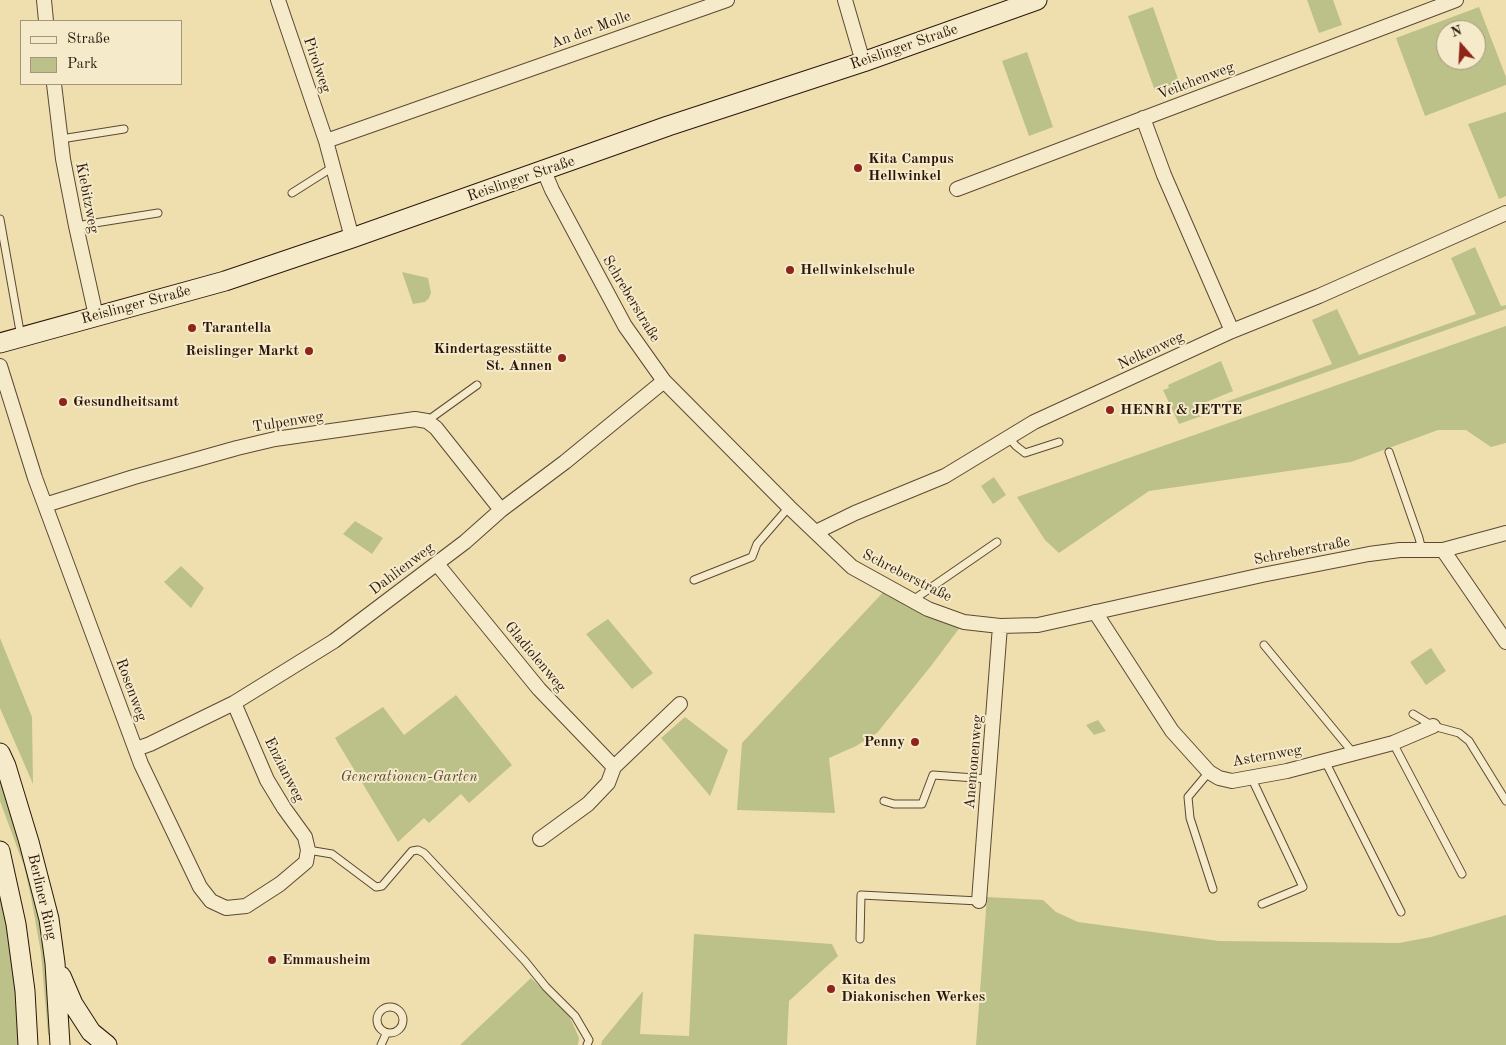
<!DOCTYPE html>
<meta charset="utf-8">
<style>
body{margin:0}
#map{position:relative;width:1506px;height:1045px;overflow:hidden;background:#f0dfae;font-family:"Old Standard TT",serif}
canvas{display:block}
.legend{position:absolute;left:20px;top:20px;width:162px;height:65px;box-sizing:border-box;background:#f5eaca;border:1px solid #a4967d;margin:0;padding:6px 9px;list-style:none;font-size:15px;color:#2a170a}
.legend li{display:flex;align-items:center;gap:10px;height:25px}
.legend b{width:25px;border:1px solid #a4967d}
.north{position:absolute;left:1436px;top:20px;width:50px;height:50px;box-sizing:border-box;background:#f5eaca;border:1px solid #a4967d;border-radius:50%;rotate:341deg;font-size:14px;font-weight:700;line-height:20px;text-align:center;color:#2a170a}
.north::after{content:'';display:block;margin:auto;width:18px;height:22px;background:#8f2418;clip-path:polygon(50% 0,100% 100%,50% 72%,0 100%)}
</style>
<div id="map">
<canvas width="1506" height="1045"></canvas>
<ul class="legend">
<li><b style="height:6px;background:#f5eaca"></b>Straße</li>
<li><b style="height:14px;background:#bbc189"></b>Park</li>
</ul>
<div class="north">N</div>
</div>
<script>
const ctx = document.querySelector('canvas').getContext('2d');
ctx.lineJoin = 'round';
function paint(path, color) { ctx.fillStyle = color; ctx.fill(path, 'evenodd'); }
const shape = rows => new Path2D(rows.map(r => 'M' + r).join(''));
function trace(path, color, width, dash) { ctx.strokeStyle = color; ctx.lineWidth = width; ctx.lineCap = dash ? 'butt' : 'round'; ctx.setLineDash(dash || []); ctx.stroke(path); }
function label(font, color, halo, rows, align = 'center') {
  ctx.font = font + ' "Old Standard TT",serif'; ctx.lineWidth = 4; ctx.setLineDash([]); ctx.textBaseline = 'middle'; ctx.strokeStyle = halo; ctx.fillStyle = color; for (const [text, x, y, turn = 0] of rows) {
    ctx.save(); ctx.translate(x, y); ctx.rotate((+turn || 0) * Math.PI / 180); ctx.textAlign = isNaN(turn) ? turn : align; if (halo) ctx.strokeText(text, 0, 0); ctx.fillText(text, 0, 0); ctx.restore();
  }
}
paint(shape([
 [1307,0,1333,0,1342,25,1319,33],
 [1153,7,1179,82,1155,91,1128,16],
 [1479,7,1506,77,1506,85,1425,116,1396,38],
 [1446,30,1476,30,1476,60,1446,60],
 [1027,52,1053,127,1029,136,1002,61],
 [1506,112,1506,196,1499,199,1468,124],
 [1475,247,1501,306,1506,305,1506,309,1179,424,1163,390,1169,388,1168,385,1221,361,1233,391,1204,403,1206,409,1332,364,1312,320,1337,309,1359,355,1476,314,1451,258],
 [402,272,428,278,431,293,429,298,425,302,413,304],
 [1506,326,1506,443,1491,447,1466,430,1438,430,1351,462,1149,491,1059,553,1045,540,1017,497],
 [994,477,1006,495,993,504,981,486],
 [355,521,383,538,372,554,343,534],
 [181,566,204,588,191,608,164,582],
 [888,587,964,622,931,666,877,733,856,746,829,758,835,813,737,810,742,743],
 [608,619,653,673,632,689,586,634],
 [0,638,32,717,33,784,0,708],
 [1431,648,1446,671,1426,685,1410,662],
 [456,695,512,765,469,803,461,794,429,823,424,818,398,842,335,738,383,707,404,735],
 [685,717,728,750,710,796,661,738],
 [1098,720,1106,731,1094,735,1086,725],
 [0,775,9,799,41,922,45,952,51,1035,48,1035,41,953,31,897,24,866,0,801],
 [0,881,16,962,18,1045,0,1045],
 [987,897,1043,900,1056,912,1078,922,1219,941,1399,943,1431,937,1506,915,1506,1045,976,1045],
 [694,934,832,944,838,956,789,1001,787,1045,601,1045,602,1041,643,991,640,1034,689,1036],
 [531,978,569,1015,579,1038,578,1045,460,1045]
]), '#bbc189');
const lane = shape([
 [61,139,124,129],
 [292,193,333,167],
 [0,219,21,337],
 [76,226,158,213],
 [427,421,477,385],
 [1008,437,1016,446,1025,453,1059,442],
 [1389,452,1419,538,1422,550],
 [694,580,752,557,757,544,789,507],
 [913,600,997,542],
 [1264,645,1354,754],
 [1413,714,1433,726,1459,733,1469,741,1506,801],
 [1393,743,1462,874],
 [1325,761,1401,912],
 [1209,772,1188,797,1190,818,1213,889],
 [1252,779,1303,887,1262,904],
 [884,801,894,804,922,804,933,775,989,779],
 [308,850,332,854,376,887,382,886,412,851,418,850,424,853,525,961,546,987,575,1016,589,1040,587,1045],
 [860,939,861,895,979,901],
 '377 1020a13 13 0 1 1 26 0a13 13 0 1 1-26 0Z',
 [381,1045,386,1034]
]);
const street = shape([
 [44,0,46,21],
 [278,0,326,141,352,238],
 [845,0,863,62],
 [54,84,63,159,76,226,96,316],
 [1143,118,1164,175,1232,331],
 [326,141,727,0],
 [544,171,552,190,625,326,664,381,789,507,852,567,928,609,964,622,1000,626,1038,625,1262,575,1369,554,1400,550,1443,550,1506,533],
 [957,189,1456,0],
 [0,366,35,478,141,764,200,887,211,901,226,908,246,906,280,884,306,862,308,850,305,837,284,808,267,780,234,703],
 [45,505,134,477,237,448,275,439,415,419,427,421,436,428,501,510],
 [816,532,855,513,945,476,1034,422,1232,331,1319,296,1506,213],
 [1443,550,1506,642],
 [437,564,539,689,614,767],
 [1095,612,1172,731,1209,772,1219,778,1232,781,1287,771,1393,743,1433,726],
 [136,749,150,744,234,703,334,641,465,542,501,510,565,462,664,381],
 [540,839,588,804,608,783,614,767,680,704],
 [979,901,1000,626]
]);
const secondary = shape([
 [0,343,225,281,352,238,668,126,863,62,1037,0],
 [0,753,6,766,29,842,49,919,55,963,60,1045],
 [0,851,16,924,25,991,28,1045],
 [61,976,73,1004,91,1032,107,1045]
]);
trace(lane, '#5c4933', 9);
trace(street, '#5c4933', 16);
trace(secondary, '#2a170a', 21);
trace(lane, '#f5eaca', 7);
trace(street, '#f5eaca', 14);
trace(secondary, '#f5eaca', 19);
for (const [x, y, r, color] of [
 [858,168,5,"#8f2418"],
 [790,270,5,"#8f2418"],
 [192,328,5,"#8f2418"],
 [309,351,5,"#8f2418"],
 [562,358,5,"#8f2418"],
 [63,402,5,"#8f2418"],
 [1110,410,5,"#8f2418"],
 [915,742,5,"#8f2418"],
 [272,960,5,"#8f2418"],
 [831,989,5,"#8f2418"]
]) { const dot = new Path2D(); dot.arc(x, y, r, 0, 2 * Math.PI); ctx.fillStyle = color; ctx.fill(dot); trace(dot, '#f5eaca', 2); }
label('15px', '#2a170a', '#f5eaca', [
 ["An der Molle",591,30,-20],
 ["Reislinger Straße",904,47,-19],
 ["Pirolweg",317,65,71],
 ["Veilchenweg",1196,81,-21],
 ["Reislinger Straße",521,179,-19],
 ["Kiebitzweg",87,198,79],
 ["Schreberstraße",631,299,59],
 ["Reislinger Straße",136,305,-15],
 ["Nelkenweg",1151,351,-25],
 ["Tulpenweg",288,422,-9],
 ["Schreberstraße",1302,551,-11],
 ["Dahlienweg",402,569,-37],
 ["Schreberstraße",907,576,27],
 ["Gladiolenweg",535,657,50],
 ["Rosenweg",131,690,70],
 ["Asternweg",1267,756,-10],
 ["Anemonenweg",974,762,-85],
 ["Enzianweg",284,770,63],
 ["Berliner Ring",42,897,77]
]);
label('bold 15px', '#2a170a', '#f5eaca', [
 ["Kita Campus",868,159],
 ["Hellwinkel",868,176],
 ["Hellwinkelschule",800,270],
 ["Tarantella",202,328],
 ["Kindertagesstätte",552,349,"right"],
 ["St. Annen",552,366,"right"],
 ["Reislinger Markt",299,351,"right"],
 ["Gesundheitsamt",73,402],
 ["HENRI & JETTE",1120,410],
 ["Penny",905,742,"right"],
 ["Emmausheim",282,960],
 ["Kita des",841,980],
 ["Diakonischen Werkes",841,997]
], 'left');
label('italic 15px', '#564a30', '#f5eaca', [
 ["Generationen-Garten",409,777]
]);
</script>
